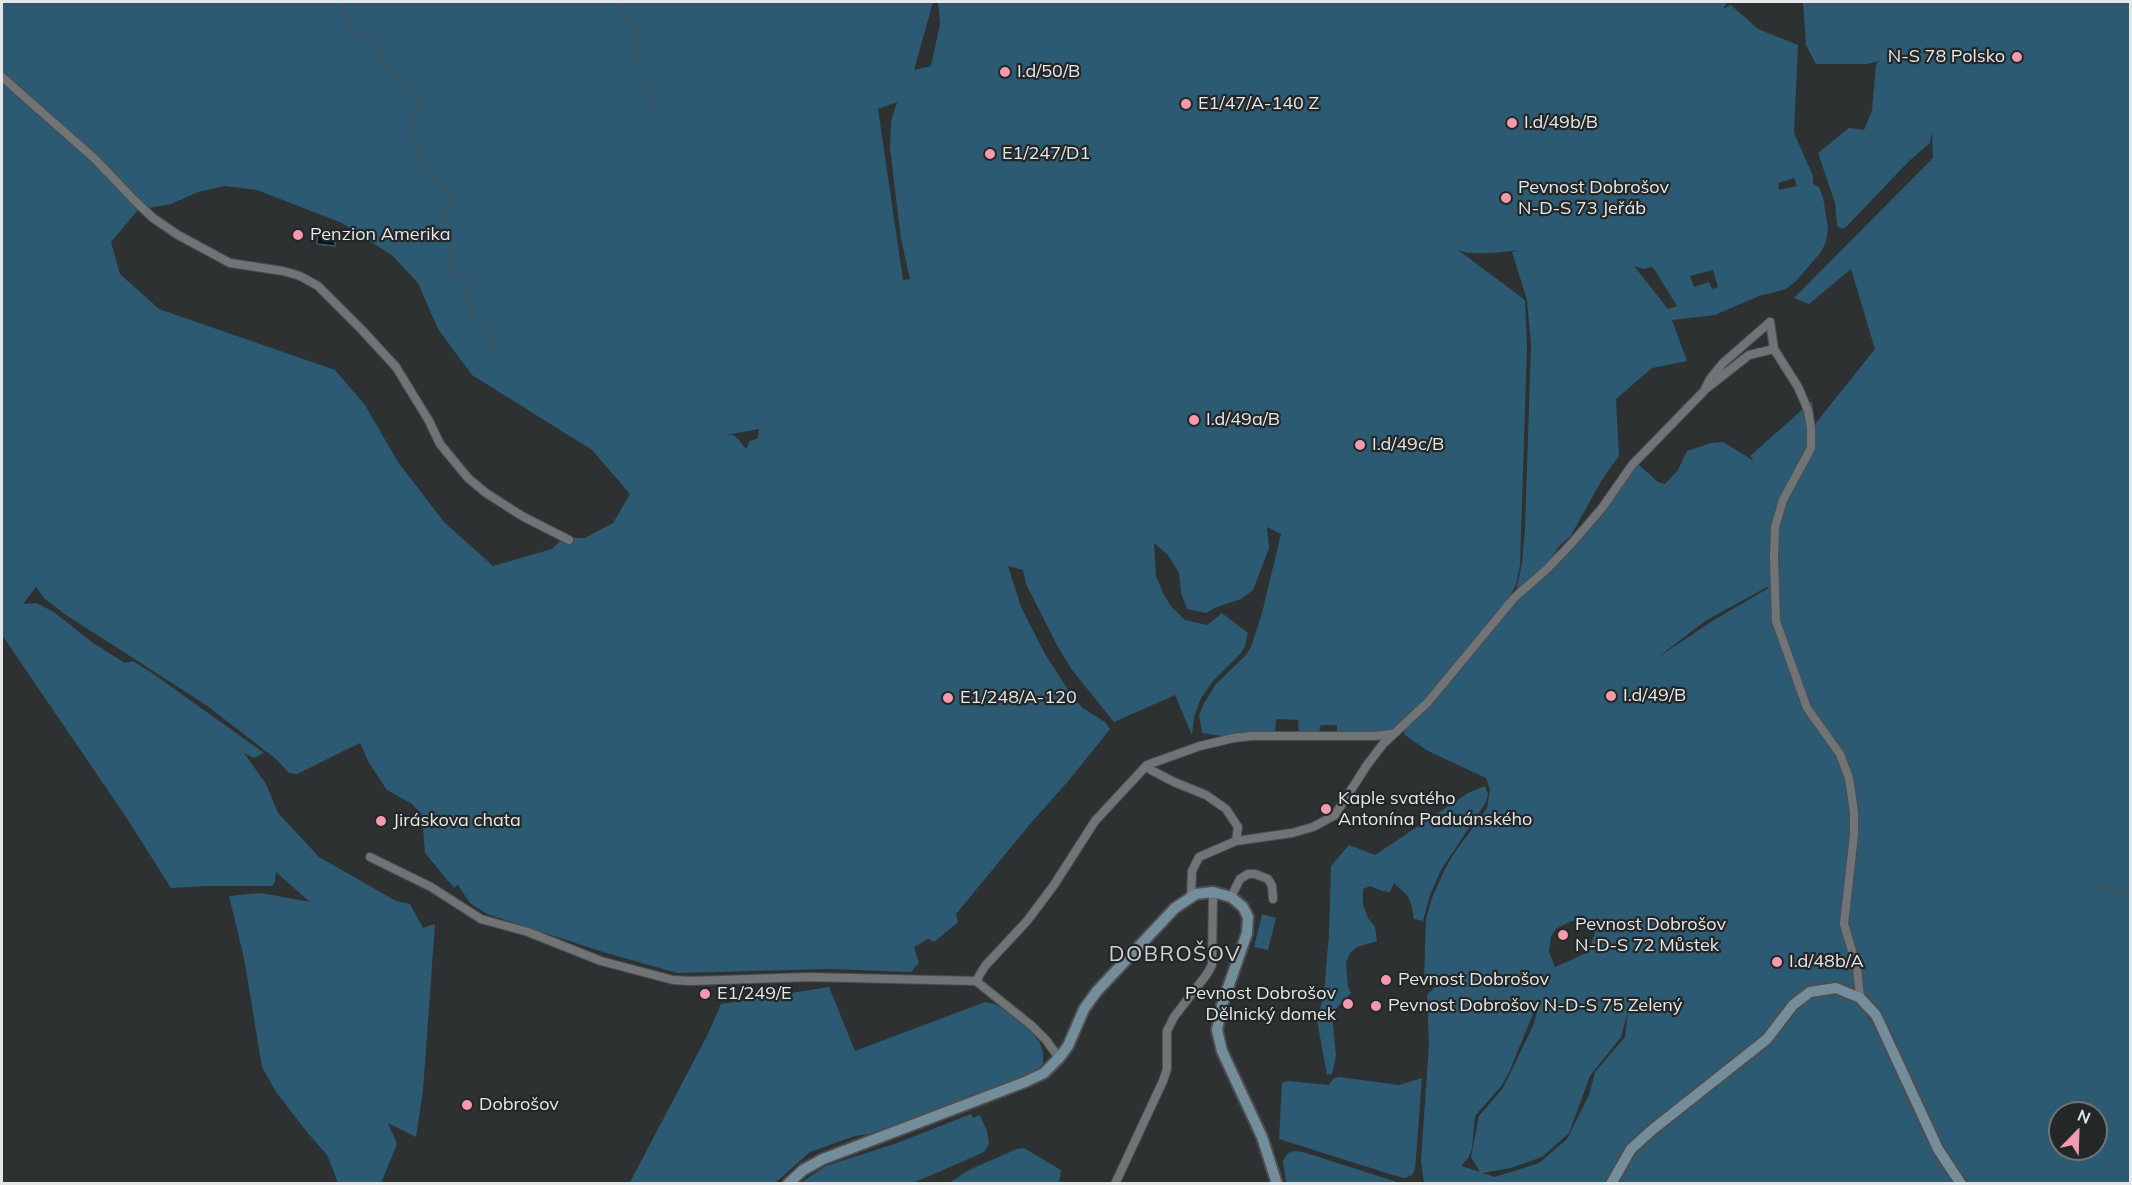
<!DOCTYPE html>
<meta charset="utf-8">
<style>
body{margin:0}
#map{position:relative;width:2132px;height:1185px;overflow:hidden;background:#2e3132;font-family:Mulish,sans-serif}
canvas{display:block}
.frame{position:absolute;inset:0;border:3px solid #e5e7e8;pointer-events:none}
.north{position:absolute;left:2048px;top:1101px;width:60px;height:60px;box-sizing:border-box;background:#242728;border:2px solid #717475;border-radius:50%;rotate:23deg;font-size:16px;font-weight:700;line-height:24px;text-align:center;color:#e5e7e8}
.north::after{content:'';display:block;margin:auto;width:21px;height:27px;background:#f39aac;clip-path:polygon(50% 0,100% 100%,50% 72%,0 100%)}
</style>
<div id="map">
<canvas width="2132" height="1185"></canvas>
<div class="frame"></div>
<div class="north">N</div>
</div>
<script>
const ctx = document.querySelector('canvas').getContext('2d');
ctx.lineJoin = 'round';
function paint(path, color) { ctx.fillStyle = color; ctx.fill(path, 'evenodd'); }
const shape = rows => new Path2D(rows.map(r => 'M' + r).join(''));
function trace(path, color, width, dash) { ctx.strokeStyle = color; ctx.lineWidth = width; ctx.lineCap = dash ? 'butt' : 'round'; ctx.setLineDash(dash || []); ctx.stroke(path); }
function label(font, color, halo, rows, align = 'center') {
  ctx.font = font + ' Mulish,sans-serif'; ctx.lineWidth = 4.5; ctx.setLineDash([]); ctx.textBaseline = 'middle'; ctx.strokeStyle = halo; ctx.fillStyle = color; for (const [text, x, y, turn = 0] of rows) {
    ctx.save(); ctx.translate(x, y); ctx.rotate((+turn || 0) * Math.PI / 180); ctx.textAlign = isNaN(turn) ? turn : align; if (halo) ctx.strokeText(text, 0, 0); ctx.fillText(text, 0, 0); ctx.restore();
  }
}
paint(shape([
 [2,2,933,2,914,70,931,66,940,24,938,2,1727,2,1723,9,1731,5,1758,29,1798,45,1794,133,1813,176,1813,184,1819,187,1823,197,1828,228,1826,242,1821,252,1796,281,1786,289,1759,296,1715,315,1672,320,1687,361,1652,368,1616,399,1619,456,1603,478,1570,537,1561,544,1546,565,1516,592,1522,563,1525,527,1531,346,1527,300,1512,252,1520,250,1493,253,1467,253,1458,250,1525,300,1527,348,1520,565,1516,585,1508,599,1426,700,1398,726,1389,732,1337,734,1337,725,1321,725,1318,734,1299,734,1298,720,1276,719,1275,733,1228,737,1202,733,1199,715,1204,703,1216,684,1245,656,1251,647,1262,613,1281,534,1267,527,1269,548,1253,590,1241,599,1217,607,1206,613,1187,609,1181,593,1179,573,1168,555,1154,543,1156,576,1163,593,1170,605,1185,620,1207,625,1222,613,1248,633,1245,646,1241,653,1213,681,1201,698,1194,717,1192,735,1175,695,1114,722,1072,670,1058,647,1026,584,1023,570,1008,566,1021,607,1045,654,1074,699,1083,708,1105,722,1110,729,1070,779,1031,823,956,914,958,922,934,942,928,939,914,947,919,963,911,972,830,969,677,973,603,952,487,914,470,903,458,885,454,888,425,853,422,815,412,804,387,790,369,763,360,743,297,774,289,773,276,759,206,705,66,615,45,599,36,587,23,604,36,603,54,612,93,643,125,663,133,661,152,673,264,753,254,758,244,753,266,784,278,813,319,857,396,901,410,904,423,928,435,924,423,1091,416,1137,388,1123,397,1144,381,1183,338,1183,327,1155,307,1132,276,1092,262,1067,244,958,229,896,261,893,310,902,276,872,275,882,272,886,205,886,171,888,126,817,2,635],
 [897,102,891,121,890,148,901,239,910,279,903,280,878,109],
 [1794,178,1797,186,1779,190,1778,183],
 [224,186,257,190,342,223,393,256,418,283,438,329,472,375,592,450,630,494,613,523,585,538,563,538,552,549,493,566,444,522,398,462,365,405,335,370,159,309,120,274,111,242,138,210,171,204,198,192],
 [1634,266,1644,269,1651,267,1654,269,1677,306,1668,309],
 [1713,270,1718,287,1712,289,1709,282,1694,287,1690,276],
 [759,429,758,438,750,441,746,449,738,439,733,435,726,435],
 [1803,2,2130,2,2130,1183,1966,1183,1942,1147,1879,1012,1864,994,1849,986,1836,983,1808,987,1790,1001,1763,1036,1627,1146,1605,1183,1424,1183,1421,1161,1429,1044,1427,995,1444,978,1442,975,1424,979,1426,919,1432,898,1444,871,1453,855,1487,808,1490,790,1486,778,1428,751,1405,735,1403,730,1431,702,1514,604,1592,527,1638,464,1658,482,1665,484,1678,470,1687,451,1711,443,1723,442,1754,461,1750,456,1812,401,1815,424,1875,349,1851,269,1809,304,1794,298,1933,158,1932,132,1930,143,1908,162,1847,226,1843,229,1837,226,1835,203,1818,153,1849,128,1864,130,1872,110,1876,64,1879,61,1867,64,1816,64,1806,45],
 [1769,586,1767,589,1714,620,1657,658,1705,621],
 [1577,918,1595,932,1589,952,1555,967,1549,952,1551,936,1557,928,1572,921,1576,921],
 [1541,999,1533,1026,1503,1088,1479,1116,1471,1157,1480,1172,1461,1166,1469,1157,1472,1149,1475,1116,1502,1085,1510,1070,1535,1009],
 [1628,1011,1625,1037,1595,1072,1589,1095,1567,1139,1539,1163,1495,1177,1482,1173,1511,1168,1542,1157,1569,1133,1590,1076,1621,1037],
 [2060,1113,2096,1113,2096,1149,2060,1149],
 [1485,786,1488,794,1486,802,1441,870,1430,895,1423,921,1414,919,1412,907,1408,896,1394,883,1390,892,1382,891,1370,886,1363,889,1363,904,1368,918,1375,927,1377,941,1357,947,1350,953,1346,963,1348,986,1351,993,1332,1013,1336,1056,1332,1074,1327,1075,1317,1020,1324,994,1329,934,1331,866,1349,845,1375,855,1468,793],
 [1262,914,1276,918,1268,950,1254,947],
 [829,987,855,1051,985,1002,995,1004,1005,1010,1031,1032,1040,1043,1043,1053,1043,1064,1034,1073,869,1134,855,1136,810,1152,775,1183,629,1184,707,1036,721,1004],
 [1835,993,1857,1001,1877,1030,1934,1151,1955,1183,1616,1184,1635,1153,1655,1134,1770,1043,1797,1008,1812,996],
 [1339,1077,1399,1085,1422,1078,1415,1169,1412,1175,1404,1178,1396,1176,1279,1139,1282,1083,1288,1081,1329,1085,1334,1078],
 [971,1114,973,1118,980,1115,987,1131,989,1143,986,1149,984,1152,925,1178,910,1184,800,1183,826,1166,897,1143],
 [1024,1148,1061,1170,1059,1183,949,1183,969,1170,1017,1149],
 [1294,1151,1303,1152,1400,1183,1286,1183,1283,1161,1288,1153]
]), '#2c5a72');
const water = shape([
 [318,233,335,235,335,246,317,244,318,233]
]);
paint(water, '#001723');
trace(water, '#45555e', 1.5);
trace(shape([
 [339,2,354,31,367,40,381,53,384,63,411,86,419,96,419,105,413,123,418,146,416,154,431,174,455,198,452,203,445,204,441,207,440,211,450,229,447,234,452,247,448,262,457,273,471,283,472,290,466,294,467,301,472,310,470,315,475,322,495,334,490,359],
 [617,2,639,37,634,53,644,84,654,105],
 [2097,888,2130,894]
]), '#45555e', 2);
const street = shape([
 [2,77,95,159,134,200,153,218,178,235,230,263,283,271,300,276,318,286,362,330,396,367,429,421,440,444,468,478,486,493,522,516,569,540],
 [1770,322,1774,349,1798,387,1808,410,1811,428,1811,448,1783,500,1775,527,1774,558,1776,621,1807,708,1840,754,1849,778,1854,812,1854,835,1844,924,1857,968,1860,998],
 [1707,388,1749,355,1774,349],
 [1147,765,1151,770,1174,782,1206,795,1226,809,1238,827,1236,841],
 [370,857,431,887,481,919,528,932,601,961,673,980,691,981,809,977,976,981,1032,1026,1046,1040,1059,1058],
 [1191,896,1192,871,1199,857,1236,841,1292,833,1313,827,1335,815,1367,765,1383,744,1428,702,1514,598,1547,569,1572,543,1602,508,1632,465,1704,391,1710,379,1723,363,1770,322],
 [1231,897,1240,879,1248,874,1255,874,1268,879,1272,886,1273,899],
 [976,981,985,966,1027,921,1054,885,1095,821,1147,765,1200,746,1234,738,1251,736,1374,736,1392,734],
 [1115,1184,1163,1081,1167,1069,1167,1031,1174,1017,1207,974,1212,965,1213,892]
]);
const secondary = shape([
 [788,1184,803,1170,823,1159,1025,1082,1044,1073,1059,1058,1068,1046,1084,1009,1097,991,1175,908,1196,894,1213,892,1231,897,1243,907,1248,917,1247,933,1222,1005,1217,1030,1222,1051,1262,1137,1277,1184],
 [1611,1184,1631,1149,1652,1130,1767,1039,1793,1005,1810,992,1836,988,1860,998,1876,1015,1938,1149,1961,1184]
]);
trace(street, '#4c4e50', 10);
trace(secondary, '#4c4e50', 14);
trace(street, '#717476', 8);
trace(secondary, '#738d9b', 10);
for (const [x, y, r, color] of [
 [2017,57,6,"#f39aac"],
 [1005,72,6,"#f39aac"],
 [1186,104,6,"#f39aac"],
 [1512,123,6,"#f39aac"],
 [990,154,6,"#f39aac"],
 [1506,198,6,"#f39aac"],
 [298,235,6,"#f39aac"],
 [1194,420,6,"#f39aac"],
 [1360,445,6,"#f39aac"],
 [1611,696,6,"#f39aac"],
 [948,698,6,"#f39aac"],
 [1326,809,6,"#f39aac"],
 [381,821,6,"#f39aac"],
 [1563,935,6,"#f39aac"],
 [1777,962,6,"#f39aac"],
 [1386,980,6,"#f39aac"],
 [705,994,6,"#f39aac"],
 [1348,1004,6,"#f39aac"],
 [1376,1006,6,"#f39aac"],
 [467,1105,6,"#f39aac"]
]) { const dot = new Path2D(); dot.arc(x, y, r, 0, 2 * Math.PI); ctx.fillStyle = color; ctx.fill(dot); trace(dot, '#242728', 2); }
label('18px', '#e5e7e8', '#242728', [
 ["N-S 78 Polsko",2005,57,"right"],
 ["I.d/50/B",1017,72],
 ["E1/47/A-140 Z",1198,104],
 ["I.d/49b/B",1524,123],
 ["E1/247/D1",1002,154],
 ["Pevnost Dobrošov",1518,188],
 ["N-D-S 73 Jeřáb",1518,209],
 ["Penzion Amerika",310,235],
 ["I.d/49a/B",1206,420],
 ["I.d/49c/B",1372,445],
 ["I.d/49/B",1623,696],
 ["E1/248/A-120",960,698],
 ["Kaple svatého",1338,799],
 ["Antonína Paduánského",1338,820],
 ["Jiráskova chata",393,821],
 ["Pevnost Dobrošov",1575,925],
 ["N-D-S 72 Můstek",1575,946],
 ["I.d/48b/A",1789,962],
 ["Pevnost Dobrošov",1398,980],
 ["E1/249/E",717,994],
 ["Pevnost Dobrošov",1336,994,"right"],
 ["Dělnický domek",1336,1015,"right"],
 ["Pevnost Dobrošov N-D-S 75 Zelený",1388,1006],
 ["Dobrošov",479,1105]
], 'left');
ctx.letterSpacing = '1.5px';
label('21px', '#d0d3d5', '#242728', [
 ["DOBROŠOV",1175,955]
]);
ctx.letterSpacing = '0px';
</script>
